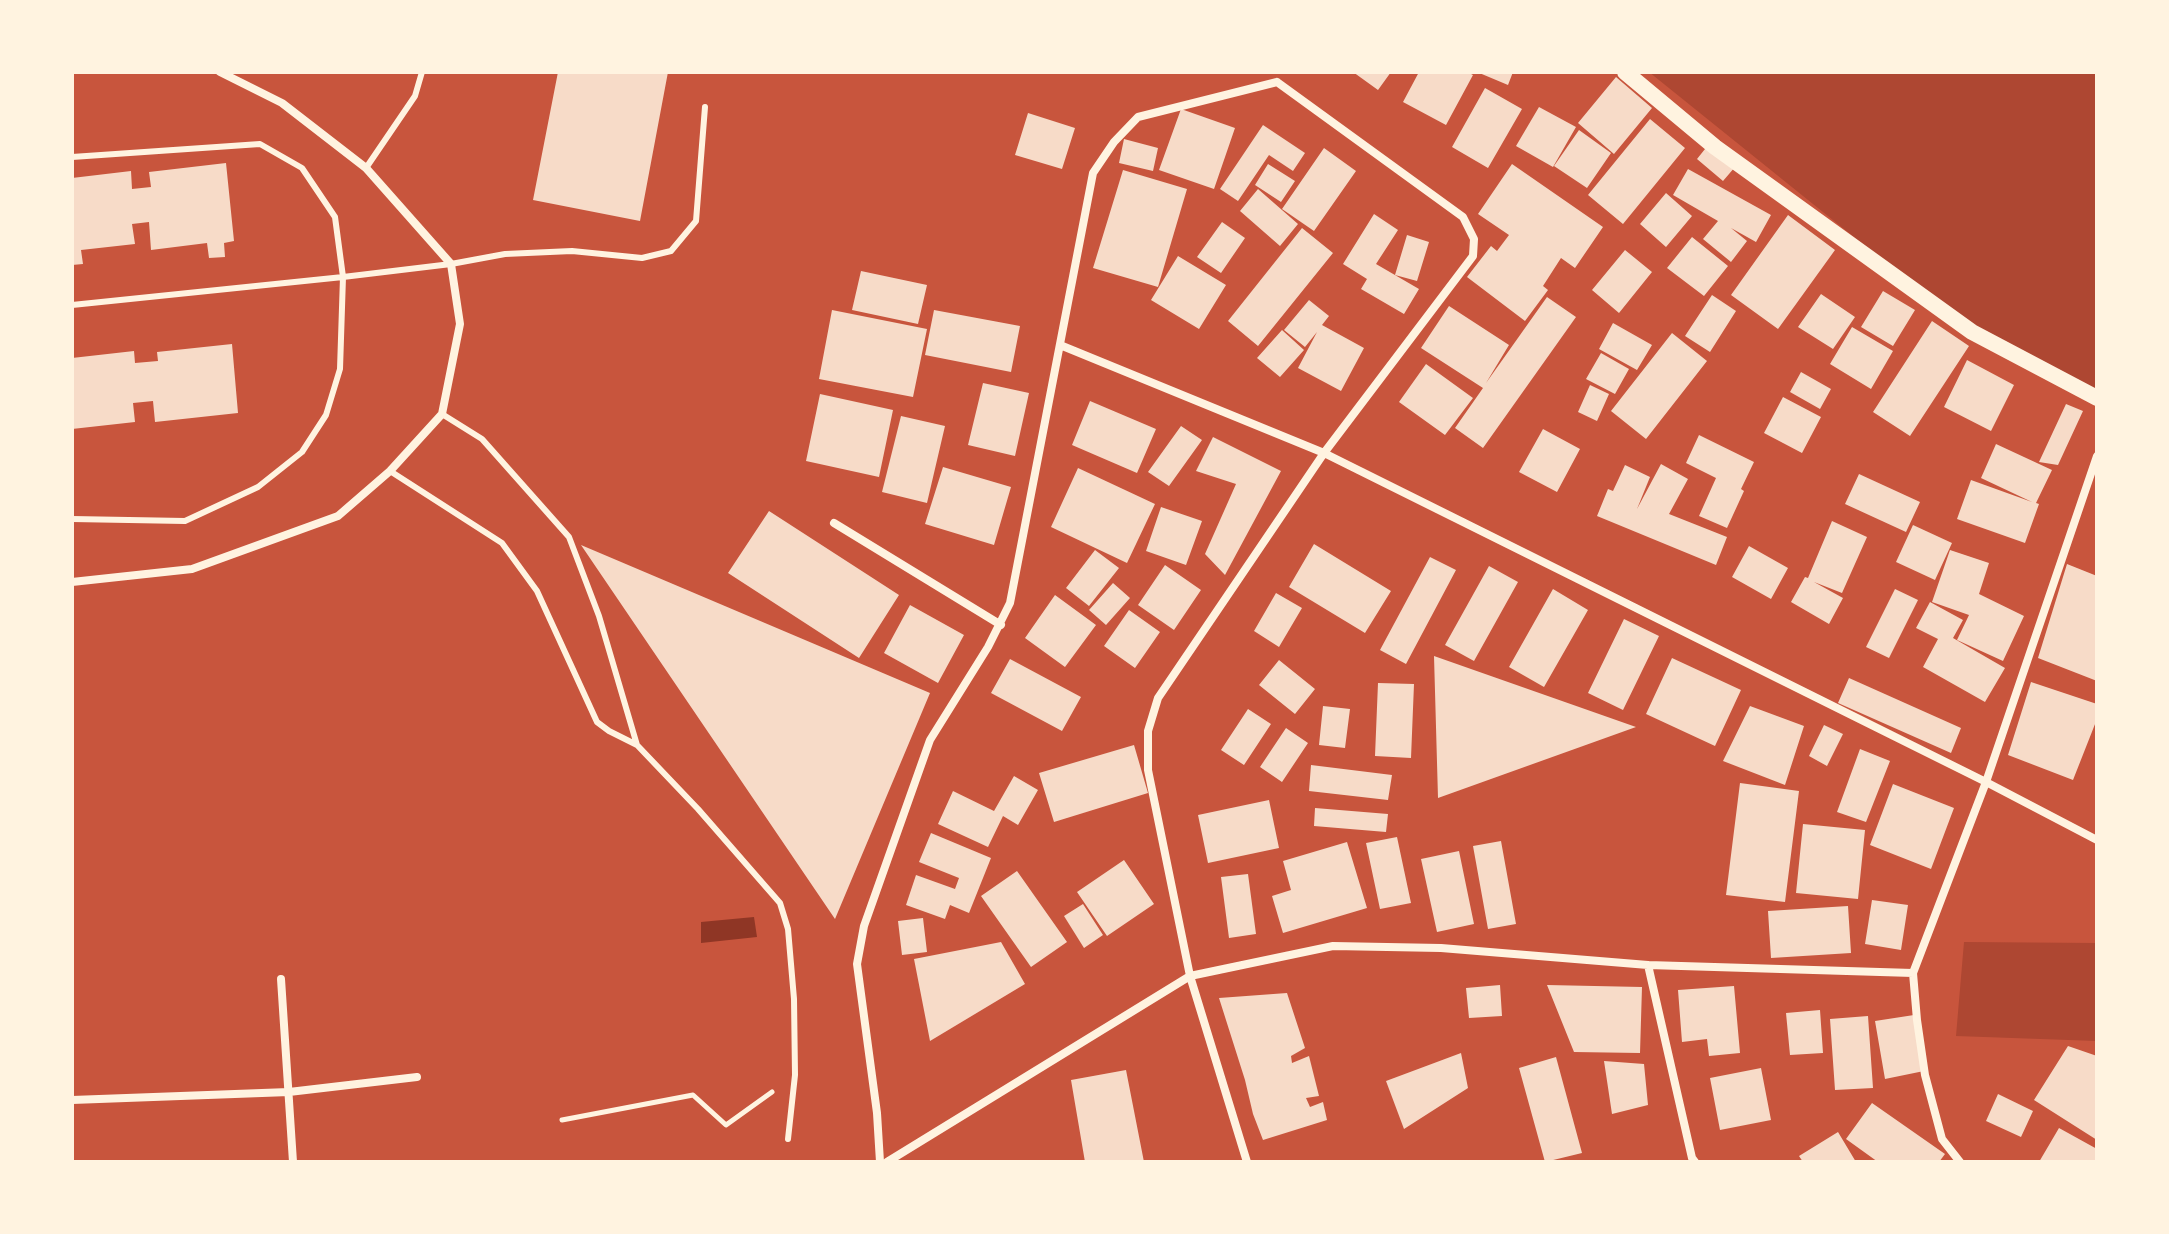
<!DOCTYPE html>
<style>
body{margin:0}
#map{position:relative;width:2169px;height:1234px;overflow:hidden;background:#c8553d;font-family:Roboto,sans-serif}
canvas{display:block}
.frame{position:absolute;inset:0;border:74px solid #fff3e0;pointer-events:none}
</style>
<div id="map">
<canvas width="2169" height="1234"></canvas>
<div class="frame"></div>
</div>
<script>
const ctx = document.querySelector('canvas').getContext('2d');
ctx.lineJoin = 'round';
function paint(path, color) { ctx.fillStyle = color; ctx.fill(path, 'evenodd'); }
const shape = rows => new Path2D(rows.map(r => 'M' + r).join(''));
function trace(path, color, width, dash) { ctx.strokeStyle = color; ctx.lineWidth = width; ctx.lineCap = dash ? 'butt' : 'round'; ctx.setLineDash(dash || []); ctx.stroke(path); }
paint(shape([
 [1649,72,2097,72,2097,398,1972,332],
 [1964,942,2097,943,2097,1041,1956,1036]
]), '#ae4732');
paint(shape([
 [754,917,757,937,701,943,701,922]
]), '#8f3625');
paint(shape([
 [558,72,668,72,640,221,533,200],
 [1353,72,1391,72,1378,90],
 [1419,72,1467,72,1473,75,1446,125,1403,102],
 [1477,72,1513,72,1508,85],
 [1616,77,1652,108,1614,154,1578,123],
 [1485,88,1522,109,1488,168,1452,147],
 [1539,107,1576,127,1553,167,1516,146],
 [1181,109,1235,128,1214,189,1159,170],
 [1028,113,1075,128,1062,169,1015,155],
 [1650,119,1685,148,1623,224,1588,195],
 [1263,125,1305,153,1293,171,1269,155,1238,201,1220,189],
 [1579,130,1611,153,1587,188,1554,166],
 [1124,139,1158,148,1153,171,1119,163],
 [1709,144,1735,167,1723,181,1697,159],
 [1324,148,1356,171,1314,231,1282,209],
 [226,163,234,241,224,243,225,257,209,258,207,243,151,250,149,222,132,224,135,244,81,250,83,264,72,265,72,178,131,171,132,189,151,187,149,172],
 [1268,164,1295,181,1281,202,1255,185],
 [1512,164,1603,227,1575,268,1561,258,1543,286,1548,290,1525,321,1467,277,1491,246,1497,251,1509,235,1478,214],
 [1688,169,1771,215,1756,242,1731,228,1747,241,1731,262,1703,239,1718,221,1673,195],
 [1123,170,1187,189,1158,287,1093,268],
 [1258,189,1298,224,1280,246,1240,211],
 [1666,193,1692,216,1666,247,1640,224],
 [1374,214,1398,230,1376,264,1419,289,1404,314,1361,289,1367,279,1343,264],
 [1788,215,1835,250,1778,329,1731,295],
 [1222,222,1245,238,1221,273,1197,257],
 [1302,228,1333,253,1258,346,1228,321],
 [1407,235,1429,242,1417,281,1395,275],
 [1692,237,1728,266,1704,296,1667,268],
 [1625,250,1652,272,1619,313,1592,290],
 [1178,256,1226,285,1199,329,1151,300],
 [861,271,927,285,918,324,852,310],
 [1883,291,1915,310,1893,346,1861,327],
 [1821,294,1855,317,1833,349,1798,327],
 [1712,295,1736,311,1710,352,1685,336],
 [1547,297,1576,317,1483,448,1455,428,1483,388,1421,348,1449,306,1509,345,1486,383],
 [1309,300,1329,316,1322,325,1364,348,1341,391,1298,368,1317,332,1305,347,1284,330],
 [832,310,927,329,913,397,819,379],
 [934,310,1020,326,1011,372,925,355],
 [1932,321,1969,346,1910,436,1873,412],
 [1613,323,1652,345,1637,370,1599,349],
 [1852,327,1893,351,1871,389,1830,364],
 [1282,330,1304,350,1280,377,1257,358],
 [1672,333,1707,361,1646,439,1611,411],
 [232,344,238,413,155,422,153,401,133,403,135,422,72,429,72,358,134,351,135,363,158,361,157,352],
 [1601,353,1629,369,1615,394,1586,379],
 [1967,360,2014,385,1991,431,1944,407],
 [1426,364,1473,398,1445,435,1399,402],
 [1801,372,1831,389,1820,409,1790,392],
 [983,383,1029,393,1015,456,968,445],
 [1590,385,1609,394,1597,421,1578,412],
 [820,394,893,410,879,477,806,461],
 [1783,397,1821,417,1802,453,1764,433],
 [1090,401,1156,429,1137,473,1072,445],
 [2066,404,2083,411,2058,465,2039,462],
 [901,416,945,426,927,503,882,492],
 [1181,426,1202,440,1169,486,1148,472],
 [1543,429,1580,449,1557,492,1519,472],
 [1699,435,1754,462,1741,489,1744,491,1727,528,1699,516,1716,478,1686,463],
 [1213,437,1281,471,1225,575,1205,554,1236,484,1196,471],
 [1996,444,2052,470,2036,503,2039,504,2025,543,1957,519,1971,480,2032,502,1981,478],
 [1661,464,1688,479,1669,514,1727,537,1716,565,1597,516,1608,489,1613,491,1625,465,1650,477,1637,509],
 [943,467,1011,487,994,545,925,524],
 [1078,468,1155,504,1127,563,1051,527],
 [1859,474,1920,502,1906,532,1845,504],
 [1161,507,1202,521,1186,565,1146,551],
 [769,511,899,595,859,658,728,573],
 [1832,521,1867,537,1842,593,1814,582,1843,598,1829,624,1791,602,1805,577,1808,578],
 [1913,525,1952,543,1935,580,1896,562],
 [1314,544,1391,591,1365,633,1289,587],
 [581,545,930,693,835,919],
 [1749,546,1788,568,1771,599,1732,577],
 [1095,550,1119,568,1089,606,1066,588],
 [1950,550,1989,563,1979,594,2024,616,2003,661,1957,640,1969,615,1932,602],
 [1430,557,1456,570,1406,664,1380,650],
 [2067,564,2097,576,2097,681,2038,658],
 [1165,565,1201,590,1174,630,1138,605],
 [1489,566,1518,582,1474,661,1445,645],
 [1113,583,1130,598,1106,625,1089,610],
 [1553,589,1588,610,1544,687,1509,667],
 [1895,589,1918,600,1889,658,1866,647],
 [1276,593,1302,608,1279,647,1254,631],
 [1055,595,1096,625,1065,667,1025,638],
 [1930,602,1963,620,1953,638,2005,668,1985,702,1923,667,1938,639,1916,628],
 [910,605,964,635,938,683,884,653],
 [1129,610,1160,632,1135,668,1104,646],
 [1624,619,1659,636,1623,710,1588,693],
 [1434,656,1636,727,1438,798],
 [1672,658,1741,690,1715,746,1646,714],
 [1010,659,1081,697,1062,731,991,693],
 [1279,660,1315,689,1295,714,1259,685],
 [1849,678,1961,728,1951,753,1838,703],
 [2031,682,2097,704,2097,719,2073,780,2008,755],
 [1378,683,1414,684,1411,758,1375,756],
 [1323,706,1350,709,1345,748,1319,745],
 [1750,706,1804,726,1785,785,1723,761],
 [1248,709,1271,724,1244,765,1221,750],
 [1824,725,1843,734,1827,766,1809,756],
 [1286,728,1308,743,1282,782,1260,767],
 [1134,745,1148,793,1054,822,1039,773],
 [1860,749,1890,761,1866,822,1837,812],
 [1311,765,1392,775,1388,800,1309,791],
 [1014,776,1038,790,1018,825,1003,816,988,847,938,824,953,791,994,811],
 [1740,783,1799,791,1785,902,1726,895],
 [1893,784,1954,808,1931,869,1870,845],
 [1269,800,1279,848,1208,863,1198,815],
 [1315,808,1388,814,1386,832,1314,826],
 [1803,824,1865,830,1858,899,1796,893],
 [931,833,991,858,969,913,950,905,945,919,906,905,916,875,955,889,959,878,919,862],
 [1397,837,1411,903,1380,909,1366,843],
 [1501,841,1516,924,1488,929,1473,846],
 [1347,842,1367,908,1283,933,1272,896,1291,890,1283,861],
 [1459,851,1474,924,1437,932,1421,859],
 [1124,860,1154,904,1107,936,1077,892],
 [1017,871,1067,942,1031,967,981,896],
 [1248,874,1256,934,1229,938,1221,877],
 [1872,900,1908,905,1901,950,1865,944],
 [1083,904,1103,935,1084,948,1064,916],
 [1848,906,1851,953,1771,958,1768,911],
 [923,918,927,952,902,955,898,921],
 [1001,942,1025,984,930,1041,914,959],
 [1500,985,1502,1016,1469,1018,1466,988],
 [1547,985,1642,987,1640,1053,1574,1052],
 [1734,986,1740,1053,1709,1056,1707,1039,1682,1042,1678,990],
 [1287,993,1305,1048,1291,1056,1292,1063,1309,1056,1319,1096,1306,1098,1310,1107,1323,1102,1327,1120,1263,1140,1253,1114,1245,1080,1219,998],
 [1820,1010,1823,1053,1790,1055,1786,1013],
 [1914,1015,1924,1071,1885,1079,1875,1021],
 [1868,1016,1873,1088,1835,1090,1830,1019],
 [2068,1046,2097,1056,2097,1140,2034,1100],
 [1461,1053,1468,1088,1404,1129,1386,1081],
 [1556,1057,1582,1153,1545,1162,1519,1068],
 [1604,1061,1644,1064,1648,1105,1612,1114],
 [1761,1068,1771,1120,1720,1130,1710,1078],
 [1126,1070,1144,1162,1085,1162,1071,1080],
 [1998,1094,2033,1111,2021,1137,1986,1121],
 [1872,1103,1945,1154,1939,1162,1878,1162,1846,1139],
 [2059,1128,2097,1149,2097,1162,2039,1162],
 [1838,1132,1856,1162,1803,1162,1799,1156]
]), '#f7dbc8');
trace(shape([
 [562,1120,693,1095,726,1125,772,1092]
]), '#fff3e0', 5);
trace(shape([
 [72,157,260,144,302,168,335,217,343,277,340,369,326,415,302,452,258,487,185,521,72,519],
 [366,168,415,96,422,72],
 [72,305,343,277,451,264,505,254,572,251,642,258,671,251,696,221,705,107],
 [390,471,502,543,537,591,597,722,609,731,637,745,599,616,569,537,482,439,442,414],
 [637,745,698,809,780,903,788,929,794,999,795,1075,788,1139]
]), '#fff3e0', 6);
trace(shape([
 [1060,345,1324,453,1986,782,2097,840],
 [834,523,1001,625],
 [72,582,192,569,338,516,390,471,442,414,460,324,451,264,366,168,282,103,220,72],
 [1648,965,1692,1158,1695,1162],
 [281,979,293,1162],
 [72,1100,289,1092,417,1077],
 [880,1162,877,1113,857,964,864,926,930,740,988,647,1010,603,1093,173,1114,142,1138,117,1277,82],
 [887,1162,1190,976,1333,946,1441,948,1648,965,1913,973],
 [1247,1162,1190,976,1148,770,1148,731,1158,698,1324,453,1473,256,1474,239,1463,217,1277,82],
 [1960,1162,1942,1139,1925,1075,1917,1020,1913,973,1986,782,2097,456]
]), '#fff3e0', 8);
trace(shape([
 [1625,72,1715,147,1972,332,2097,398]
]), '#fff3e0', 16);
</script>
